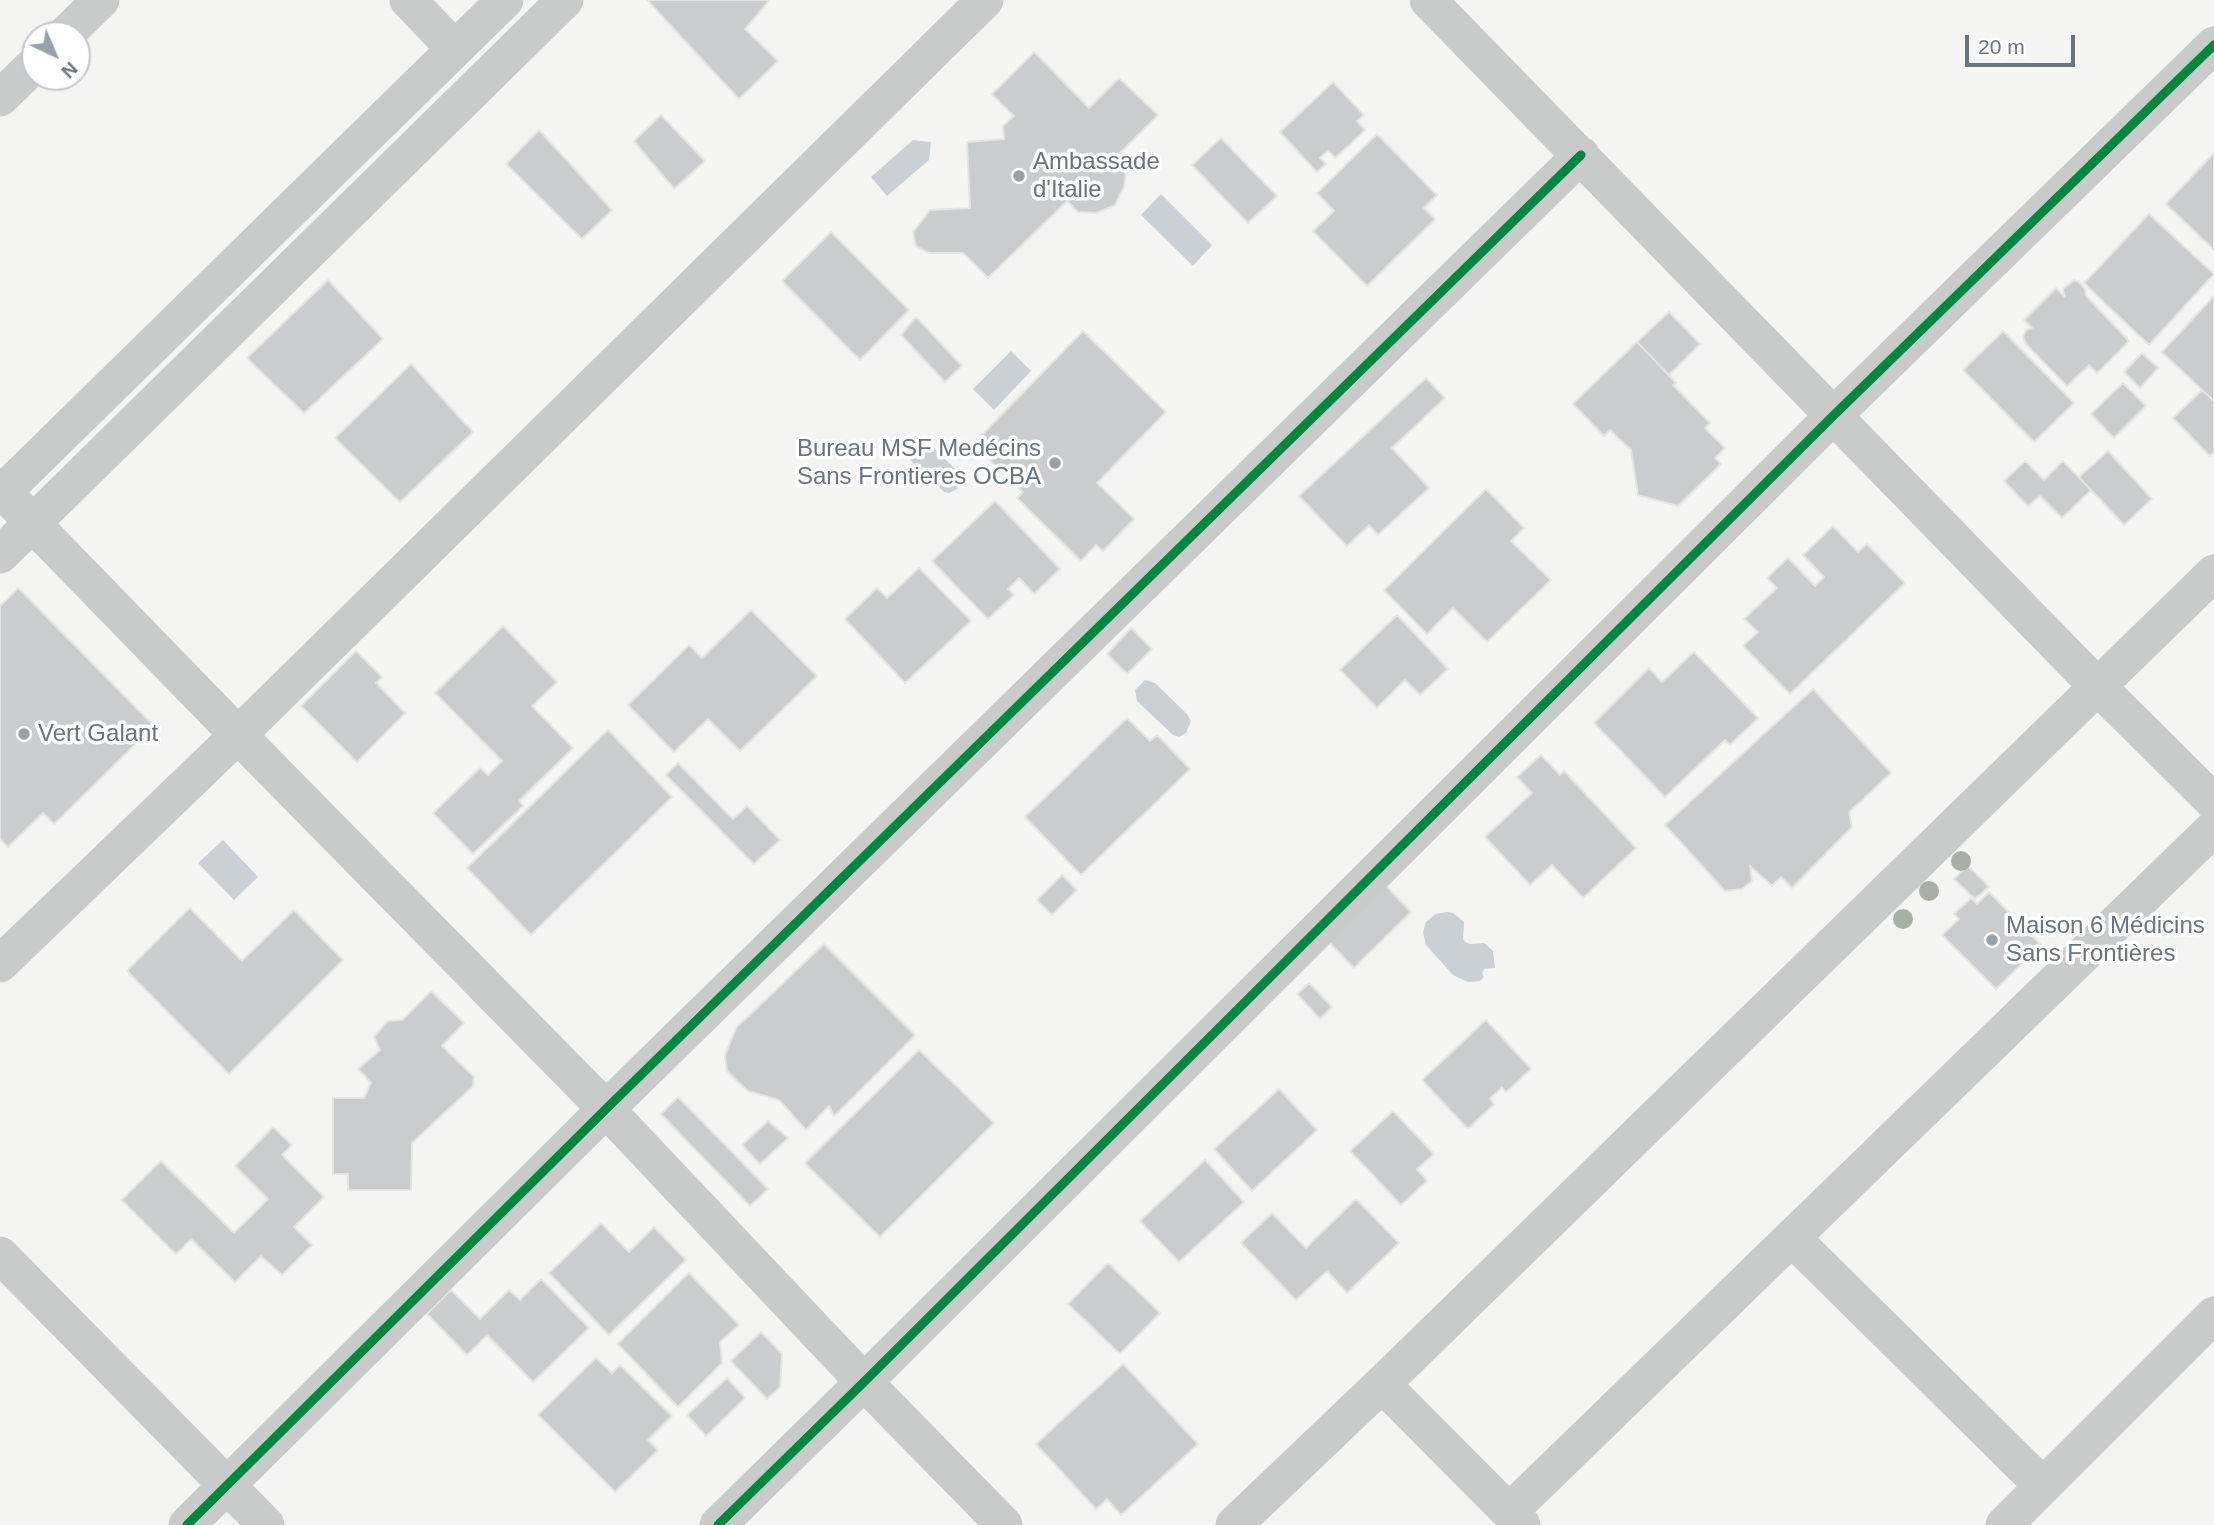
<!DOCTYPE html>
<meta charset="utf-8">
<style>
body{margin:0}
#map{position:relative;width:2214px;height:1525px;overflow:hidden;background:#f4f4f3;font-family:Arial,sans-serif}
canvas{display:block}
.north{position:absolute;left:21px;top:21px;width:70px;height:70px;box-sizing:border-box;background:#fff;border:2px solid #c3c7cc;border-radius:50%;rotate:136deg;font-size:19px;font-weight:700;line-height:28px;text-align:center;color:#68747f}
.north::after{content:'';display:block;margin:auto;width:24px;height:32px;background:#99a1a8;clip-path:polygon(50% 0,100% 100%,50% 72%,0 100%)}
.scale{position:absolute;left:1965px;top:35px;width:110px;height:32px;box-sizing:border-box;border:4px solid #68747f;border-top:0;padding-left:9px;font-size:21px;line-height:24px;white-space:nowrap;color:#68747f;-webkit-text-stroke:5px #fff;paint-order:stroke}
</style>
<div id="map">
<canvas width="2214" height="1525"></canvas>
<div class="north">N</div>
<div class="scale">20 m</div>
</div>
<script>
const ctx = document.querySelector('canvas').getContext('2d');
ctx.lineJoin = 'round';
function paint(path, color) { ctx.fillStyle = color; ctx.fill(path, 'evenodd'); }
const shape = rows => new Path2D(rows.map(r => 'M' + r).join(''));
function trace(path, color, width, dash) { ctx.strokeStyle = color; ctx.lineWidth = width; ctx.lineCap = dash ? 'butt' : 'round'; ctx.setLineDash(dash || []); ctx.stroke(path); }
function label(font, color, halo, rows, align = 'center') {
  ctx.font = font + ' Arial,sans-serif'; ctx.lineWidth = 7; ctx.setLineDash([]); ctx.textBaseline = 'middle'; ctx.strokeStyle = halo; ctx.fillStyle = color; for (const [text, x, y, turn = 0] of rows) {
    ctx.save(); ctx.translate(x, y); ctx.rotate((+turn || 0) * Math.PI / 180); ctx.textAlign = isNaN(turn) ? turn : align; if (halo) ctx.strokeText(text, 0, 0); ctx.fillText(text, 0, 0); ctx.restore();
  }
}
paint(shape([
 [913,140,931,142,929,160,887,196,871,177],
 [1161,194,1212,245,1193,266,1141,215],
 [1011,351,1031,371,994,410,973,389],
 [921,435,957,471,961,482,957,489,949,493,944,492,906,456,905,447,908,442,912,437],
 [1145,680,1155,683,1187,714,1191,721,1186,733,1179,737,1173,735,1137,701,1135,690],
 [223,840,258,877,234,900,198,863],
 [1447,912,1453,913,1464,922,1463,939,1465,942,1470,944,1484,943,1493,951,1495,968,1484,969,1482,973,1484,977,1480,981,1468,982,1453,975,1426,945,1423,932,1426,922,1436,914]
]), '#cad0d3');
const building = shape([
 [647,0,768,0,769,1,745,29,778,61,739,99,647,0],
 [1034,52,1089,108,1119,78,1158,115,1117,156,1126,174,1124,187,1115,205,1097,213,1078,212,1067,201,988,278,963,253,929,253,916,246,913,232,930,210,970,208,967,142,1004,139,1003,126,1014,116,992,94,1034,52],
 [1333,82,1364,115,1357,121,1365,130,1335,158,1328,150,1320,158,1326,164,1317,172,1280,132,1333,82],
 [661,115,705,161,674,189,634,141,661,115],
 [539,130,612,210,582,239,506,164,539,130],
 [1377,134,1437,195,1424,208,1435,219,1367,286,1313,231,1334,211,1317,193,1377,134],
 [1221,138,1277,196,1248,223,1192,165,1221,138],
 [2214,153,2214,250,2166,204,2214,153],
 [2149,214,2214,274,2149,345,2084,283,2149,214],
 [831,232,909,310,860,360,782,281,831,232],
 [328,280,383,339,304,413,247,358,328,280],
 [2074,280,2079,282,2085,289,2086,296,2129,341,2097,373,2089,365,2067,386,2026,344,2023,337,2026,330,2032,328,2024,320,2056,288,2065,297,2063,289,2074,280],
 [2214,296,2214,401,2162,352,2214,296],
 [1669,312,1700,344,1669,375,1637,342,1669,312],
 [916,317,962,366,945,382,901,335,916,317],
 [1083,331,1166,412,1097,483,1134,519,1103,551,1096,545,1081,561,1017,498,1023,492,973,444,1083,331],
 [2003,331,2074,403,2034,442,1963,370,2003,331],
 [1637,342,1676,383,1673,385,1710,423,1705,428,1725,448,1715,458,1721,464,1678,506,1638,495,1631,450,1610,430,1604,436,1573,404,1637,342],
 [2142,353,2158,368,2140,388,2124,372,2142,353],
 [411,364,473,432,400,502,335,438,411,364],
 [1426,378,1445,398,1392,448,1429,488,1378,535,1369,525,1347,546,1299,496,1426,378],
 [2123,383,2146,406,2114,438,2091,414,2123,383],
 [2202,390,2214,401,2214,452,2210,456,2173,418,2202,390],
 [2108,451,2152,499,2124,525,2079,477,2108,451],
 [2025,461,2044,480,2063,461,2091,490,2062,518,2040,496,2028,506,2004,481,2025,461],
 [1486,489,1524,528,1511,541,1551,580,1487,642,1453,608,1427,634,1384,590,1486,489],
 [995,501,1060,569,1034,594,1019,578,1008,589,1014,595,988,619,932,561,995,501],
 [1833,526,1858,552,1867,544,1905,583,1790,694,1743,646,1758,632,1744,619,1777,588,1767,578,1788,558,1815,586,1824,577,1803,555,1833,526],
 [919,568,971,621,905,683,845,619,877,588,887,598,919,568],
 [18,588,154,726,54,824,43,813,8,847,0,839,0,606,18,588],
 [751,610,817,676,740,751,708,719,674,752,628,705,689,645,702,658,751,610],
 [1397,615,1448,669,1420,695,1405,680,1377,708,1340,670,1397,615],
 [503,626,557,682,532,706,573,748,519,801,523,806,473,854,433,813,480,768,488,775,502,761,435,693,503,626],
 [1131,628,1152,649,1127,674,1107,654,1131,628],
 [356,651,382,677,376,683,405,713,357,762,301,706,356,651],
 [1694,652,1758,718,1730,745,1725,740,1665,797,1594,723,1649,668,1662,682,1694,652],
 [1813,689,1891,773,1849,812,1852,827,1792,888,1781,877,1772,886,1750,866,1752,881,1742,889,1725,891,1665,825,1813,689],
 [1127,718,1150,741,1157,735,1190,769,1081,875,1025,817,1127,718],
 [608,730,672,797,531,935,467,868,608,730],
 [1541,755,1560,775,1564,771,1636,848,1583,898,1552,865,1530,885,1485,837,1532,793,1517,777,1541,755],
 [678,763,733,819,747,806,780,840,754,864,666,775,678,763],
 [1968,866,1989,887,1975,899,1954,879,1968,866],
 [1062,875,1077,890,1052,915,1037,900,1062,875],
 [1386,886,1411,912,1354,968,1329,942,1386,886],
 [1989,892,2041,945,1996,989,1942,935,1959,919,1954,914,1971,898,1977,904,1989,892],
 [190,908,242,961,294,910,343,960,229,1074,127,971,190,908],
 [824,944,915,1035,834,1116,829,1106,806,1130,779,1100,748,1091,737,1081,727,1071,725,1055,736,1028,824,944],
 [1309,983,1332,1007,1320,1019,1297,994,1309,983],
 [431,991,464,1023,442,1046,474,1077,473,1086,412,1143,411,1190,348,1190,348,1174,333,1174,333,1098,364,1098,371,1083,358,1069,380,1050,374,1037,388,1021,402,1020,431,991],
 [1486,1020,1531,1069,1506,1092,1502,1087,1490,1099,1494,1104,1468,1129,1422,1080,1486,1020],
 [919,1050,994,1123,880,1237,805,1163,919,1050],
 [1279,1089,1317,1130,1252,1191,1214,1149,1279,1089],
 [678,1097,768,1189,750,1206,661,1114,678,1097],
 [1393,1111,1434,1154,1417,1169,1427,1181,1401,1205,1350,1151,1393,1111],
 [768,1121,788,1138,760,1164,742,1145,768,1121],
 [273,1127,292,1145,282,1155,324,1197,294,1227,312,1245,282,1275,261,1256,235,1282,191,1239,176,1254,122,1200,161,1161,234,1233,268,1199,235,1166,273,1127],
 [1205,1160,1244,1202,1179,1262,1140,1221,1205,1160],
 [1356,1199,1399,1243,1347,1293,1327,1271,1296,1300,1241,1243,1272,1213,1306,1248,1356,1199],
 [601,1223,629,1252,654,1227,686,1260,609,1335,549,1273,601,1223],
 [1108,1263,1160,1313,1120,1354,1068,1304,1108,1263],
 [689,1273,739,1325,720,1342,722,1363,678,1407,618,1344,689,1273],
 [541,1279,589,1328,533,1382,487,1335,467,1355,427,1314,451,1290,480,1319,509,1290,520,1300,541,1279],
 [761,1332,782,1354,780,1387,767,1399,731,1361,761,1332],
 [596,1358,612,1373,620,1365,672,1416,648,1440,658,1450,615,1492,538,1415,596,1358],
 [1123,1364,1198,1444,1121,1515,1107,1499,1096,1509,1036,1444,1123,1364],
 [727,1378,745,1398,706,1436,687,1415,727,1378]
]);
paint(building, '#cbcccd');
trace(building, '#e4e4e2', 2);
trace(shape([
 [408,0,455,49],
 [1428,0,2097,686,2214,802],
 [65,35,101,0],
 [0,98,35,64],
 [0,487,32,523,238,735,606,1109,864,1382,1004,1525],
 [0,495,505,0],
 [0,555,565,0],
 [0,964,238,735,985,0],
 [1793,1239,2043,1486],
 [0,1255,266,1525],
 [1382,1384,1522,1525],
 [1509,1512,2214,828],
 [187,1525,606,1109,1581,155],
 [718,1525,864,1382,1834,415,2214,45],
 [1234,1525,1382,1384,2214,573],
 [2004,1525,2214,1315]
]), '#c9caca', 37);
trace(shape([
 [187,1525,606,1109,1581,155],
 [718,1525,864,1382,1834,415,2214,45]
]), '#00873e', 9);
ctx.fillStyle = '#a8afa5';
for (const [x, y] of [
 [1961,861],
 [1929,891],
 [1903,919]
]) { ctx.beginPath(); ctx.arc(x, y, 10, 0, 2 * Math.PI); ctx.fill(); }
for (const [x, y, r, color] of [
 [1019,176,7,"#99a1a8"],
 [1055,463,7,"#99a1a8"],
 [24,734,7,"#99a1a8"],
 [1992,940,7,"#99a1a8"]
]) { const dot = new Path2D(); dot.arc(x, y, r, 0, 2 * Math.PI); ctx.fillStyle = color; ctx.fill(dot); trace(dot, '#fff', 2.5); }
label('24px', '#68747f', '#fff', [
 ["Ambassade",1033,162],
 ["d'Italie",1033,190],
 ["Bureau MSF Medécins",1041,449,"right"],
 ["Sans Frontieres OCBA",1041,477,"right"],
 ["Vert Galant",38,734],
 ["Maison 6 Médicins",2006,926],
 ["Sans Frontières",2006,954]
], 'left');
</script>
